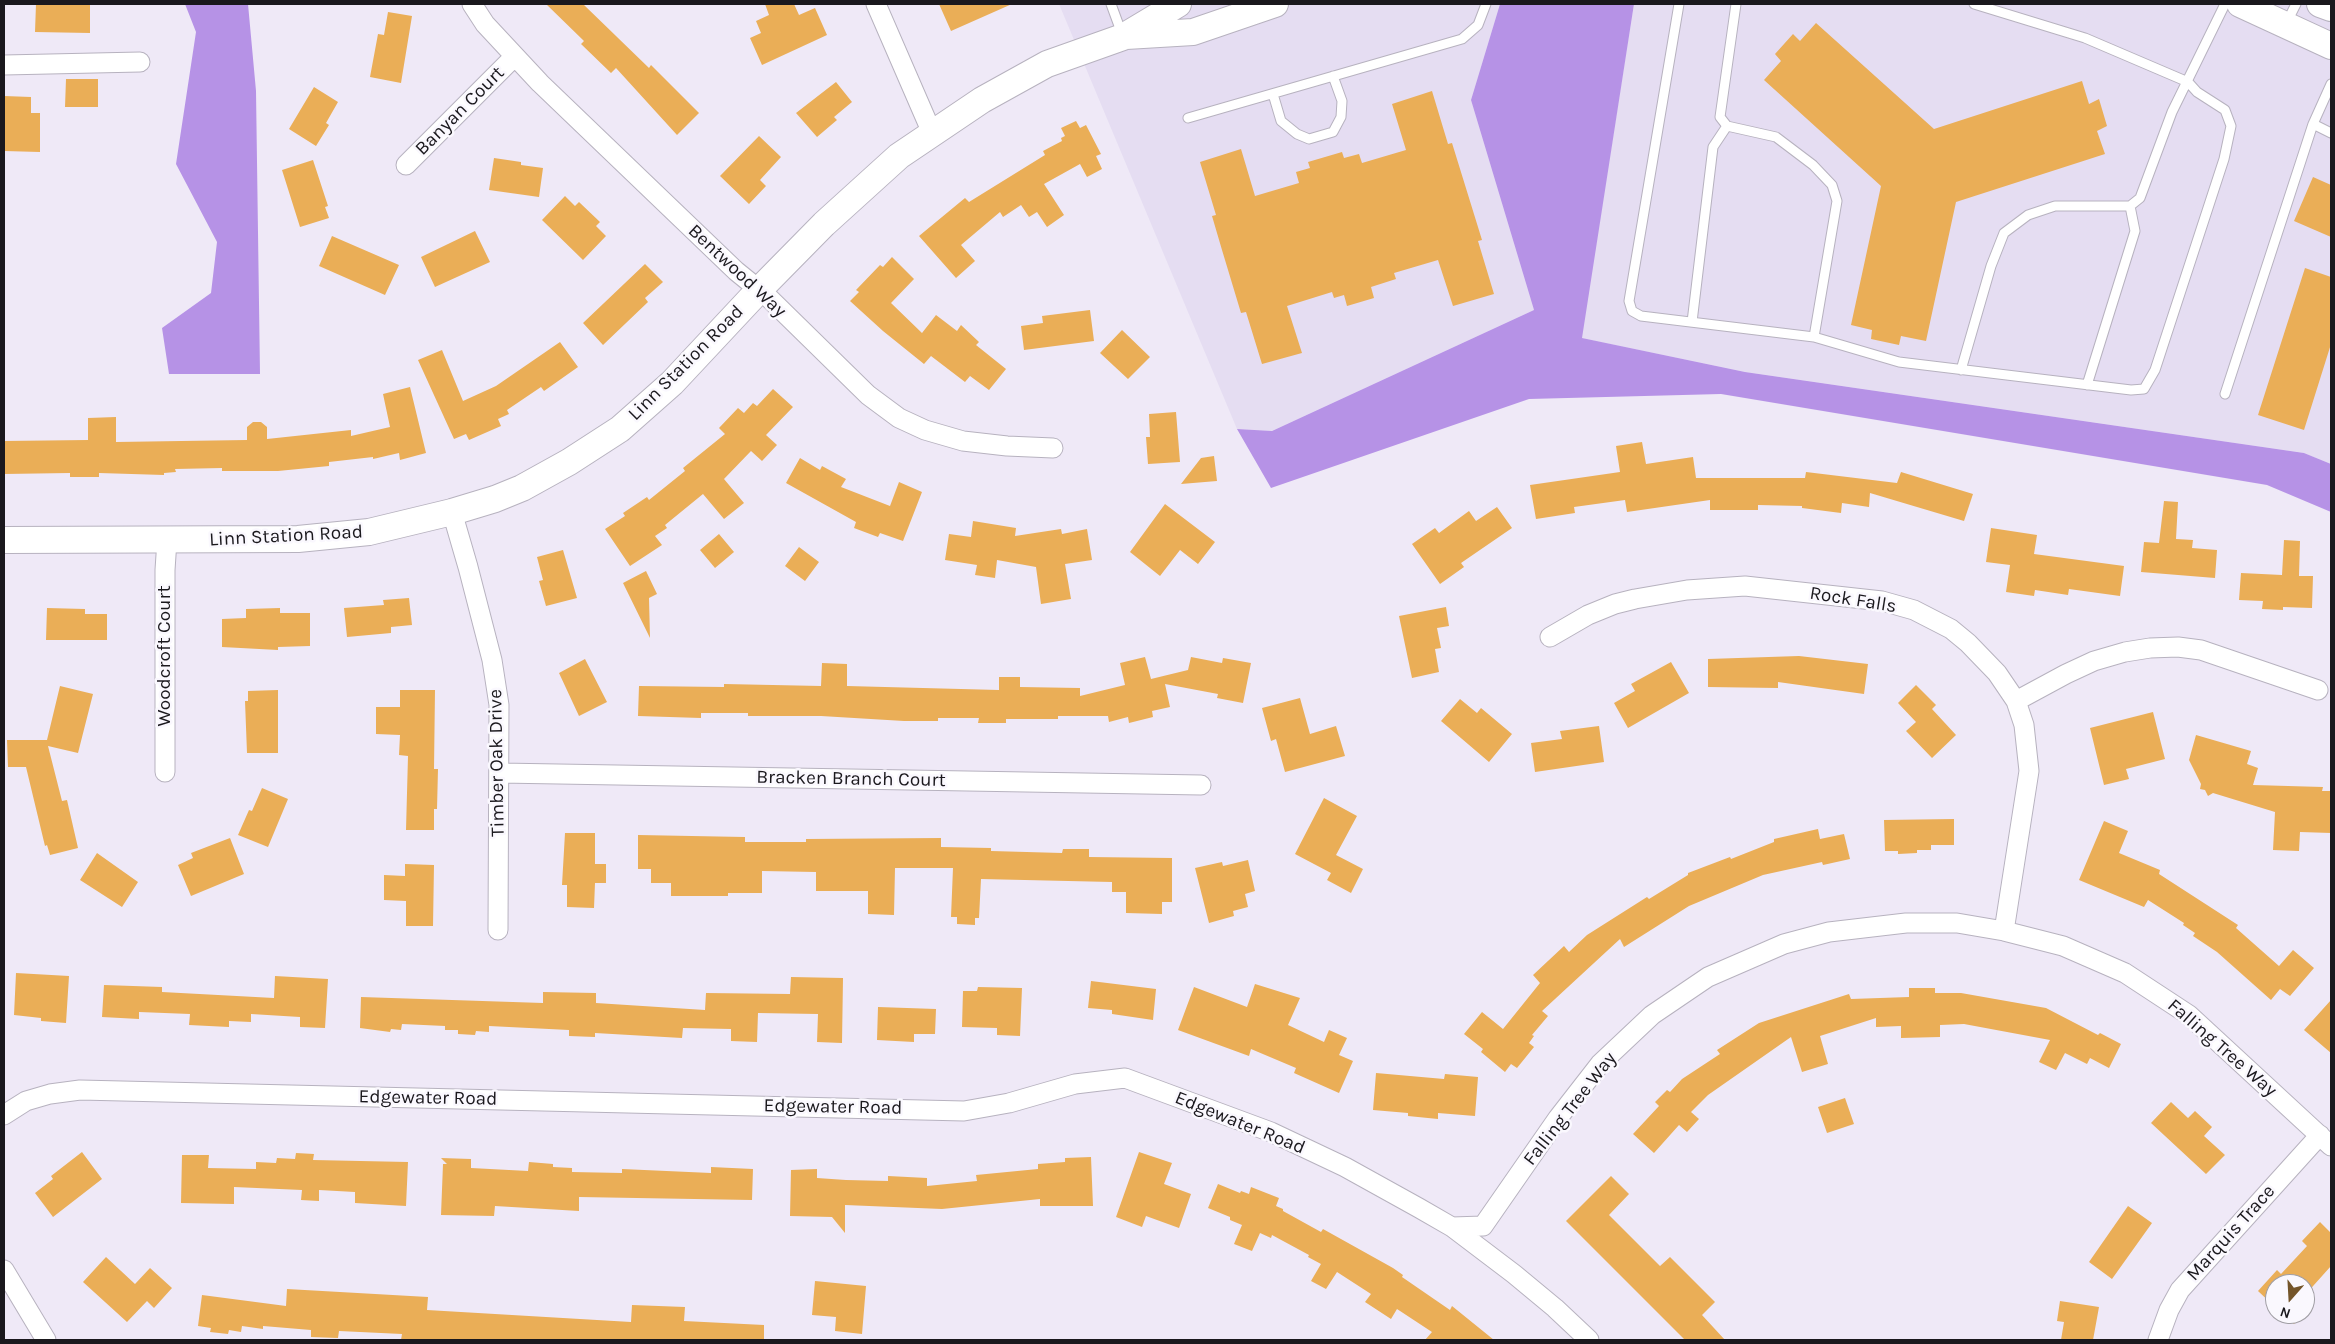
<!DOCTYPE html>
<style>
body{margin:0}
#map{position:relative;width:2335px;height:1344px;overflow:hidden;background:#efe9f7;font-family:Karla,sans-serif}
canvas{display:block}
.frame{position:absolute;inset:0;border:5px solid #1a181d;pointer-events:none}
.north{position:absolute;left:2265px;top:1274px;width:50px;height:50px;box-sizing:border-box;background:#faf8fe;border:1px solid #a09ea4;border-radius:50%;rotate:199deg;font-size:14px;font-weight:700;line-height:20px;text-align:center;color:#1a181d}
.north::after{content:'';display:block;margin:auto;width:18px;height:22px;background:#74552a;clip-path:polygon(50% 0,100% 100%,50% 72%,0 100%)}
</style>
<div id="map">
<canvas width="2335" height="1344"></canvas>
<div class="frame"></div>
<div class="north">N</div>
</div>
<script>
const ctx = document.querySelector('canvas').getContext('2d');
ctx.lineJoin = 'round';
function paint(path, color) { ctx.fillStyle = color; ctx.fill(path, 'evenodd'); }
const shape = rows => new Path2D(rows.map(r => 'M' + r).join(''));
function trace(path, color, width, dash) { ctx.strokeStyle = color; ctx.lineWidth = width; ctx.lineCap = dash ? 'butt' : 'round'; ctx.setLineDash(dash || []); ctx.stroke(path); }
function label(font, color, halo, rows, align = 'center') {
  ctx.font = font + ' Karla,sans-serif'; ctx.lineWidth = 5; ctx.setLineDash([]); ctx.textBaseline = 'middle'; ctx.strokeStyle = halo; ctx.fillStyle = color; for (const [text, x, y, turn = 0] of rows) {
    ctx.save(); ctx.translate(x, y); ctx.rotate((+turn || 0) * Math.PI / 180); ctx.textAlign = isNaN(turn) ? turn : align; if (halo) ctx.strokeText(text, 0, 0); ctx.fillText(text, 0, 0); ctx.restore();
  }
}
paint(shape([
 [1059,4,1500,4,1471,100,1534,310,1272,431,1237,429],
 [1634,4,2331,4,2331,464,2304,453,1745,372,1581,338]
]), '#e5ddf2');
paint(shape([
 [185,4,248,4,256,91,260,374,169,374,162,328,211,293,217,242,176,164,196,32],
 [1500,4,1634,4,1582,338,1745,372,2304,453,2331,464,2331,512,2267,485,1721,394,1529,399,1271,488,1237,429,1272,431,1534,310,1471,100]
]), '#b692e6');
paint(shape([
 [36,4,90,4,90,33,35,32],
 [546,4,583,4,649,68,651,65,699,113,677,135,616,68,611,73,581,44,584,41],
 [765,4,794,4,799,15,815,8,827,35,762,65,750,38,761,33,756,21,769,15],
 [939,4,1012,4,951,31],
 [388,12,412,16,401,83,370,77,378,34,384,35],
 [1816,23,1934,129,2082,81,2089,104,2099,99,2107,126,2097,131,2105,154,1956,202,1926,341,1901,336,1899,345,1871,339,1872,330,1851,325,1881,186,1764,80,1781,61,1775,54,1793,34,1800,41],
 [66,79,98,79,98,107,65,107],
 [836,82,852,102,834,117,837,120,817,137,796,113],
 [314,87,338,102,326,123,329,125,316,146,289,129],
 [1432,91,1448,144,1452,143,1482,240,1478,241,1494,294,1453,306,1438,260,1394,273,1396,279,1371,287,1374,298,1347,306,1344,295,1334,298,1332,292,1287,306,1302,353,1262,364,1246,312,1241,313,1222,250,1212,216,1216,215,1200,162,1241,149,1255,196,1299,183,1296,172,1310,168,1308,162,1342,152,1344,158,1359,154,1362,163,1406,150,1392,104],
 [4,96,31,97,31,113,40,113,40,152,4,151],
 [1076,121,1080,128,1086,125,1101,154,1096,156,1102,169,1087,177,1080,164,1044,184,1064,215,1047,227,1037,212,1029,217,1021,205,1003,217,1000,212,961,245,975,261,956,278,919,236,965,198,969,202,1045,155,1043,151,1062,141,1061,138,1065,136,1061,128],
 [759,136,781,157,760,180,766,186,749,204,720,176],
 [494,158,521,162,521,165,543,168,539,197,489,190],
 [313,160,328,206,325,207,329,218,300,227,282,170],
 [2313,177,2331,185,2331,237,2294,221],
 [565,196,575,206,579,202,600,222,596,226,606,236,583,260,542,220],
 [475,231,490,262,435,287,421,257],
 [332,236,399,265,385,295,319,266],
 [892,257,914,279,891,303,922,333,936,315,957,331,961,325,979,342,976,345,1006,369,989,390,970,376,965,382,931,356,924,364,883,331,850,301,859,292,856,290,880,265,883,267],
 [645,264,663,282,645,298,648,302,603,345,583,323],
 [2305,268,2331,277,2331,344,2304,430,2258,415],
 [1090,310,1094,341,1024,350,1021,326,1043,323,1042,316],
 [1122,330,1150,357,1128,379,1100,353],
 [560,342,578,367,544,391,541,387,507,410,509,414,498,419,501,426,469,440,466,434,454,439,418,360,442,350,463,401,496,386],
 [410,387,426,453,400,460,399,453,373,459,373,457,329,462,329,466,278,471,222,471,222,468,175,469,176,472,164,473,164,475,99,473,99,477,70,477,70,473,4,474,4,441,88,440,88,418,116,417,116,442,247,440,247,427,253,422,261,422,267,427,267,439,351,430,351,436,390,427,383,394],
 [773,389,793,407,766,435,777,445,762,461,751,451,724,479,744,503,724,519,703,494,665,525,667,528,655,536,662,545,630,566,605,529,625,516,623,513,647,497,649,500,685,471,683,468,725,434,719,428,738,408,744,413,753,403,757,406],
 [1176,412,1180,462,1148,464,1146,437,1150,437,1149,414],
 [1642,442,1646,464,1693,457,1696,478,1805,478,1806,472,1897,483,1901,472,1973,494,1964,521,1870,493,1869,507,1842,503,1841,513,1802,508,1802,506,1758,505,1758,510,1710,510,1710,500,1627,512,1625,500,1574,507,1575,513,1536,519,1530,485,1620,472,1616,446],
 [1214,456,1217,481,1181,484,1201,458],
 [800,458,820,470,822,466,846,479,841,487,890,506,899,482,922,492,903,541,880,533,878,537,854,528,856,522,786,483],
 [2164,501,2178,502,2176,539,2193,540,2192,548,2217,550,2215,578,2141,572,2144,542,2159,543],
 [1165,504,1215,542,1198,564,1180,550,1160,576,1130,552],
 [1497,507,1512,528,1461,563,1464,567,1440,584,1412,544,1435,528,1439,533,1469,511,1476,521],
 [973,521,1016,528,1015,536,1061,529,1062,534,1087,529,1092,560,1065,564,1071,599,1041,604,1036,567,997,560,995,578,975,575,977,565,945,560,949,534,971,537],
 [1991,528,2037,535,2034,554,2124,566,2120,596,2069,589,2068,595,2035,590,2034,596,2006,592,2010,565,1986,562],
 [719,534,734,552,715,568,700,550],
 [2284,540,2300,541,2299,576,2313,576,2312,608,2283,607,2283,610,2262,609,2263,601,2239,600,2241,573,2282,575],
 [799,547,819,562,805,581,785,566],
 [563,550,577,598,546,606,539,581,543,580,537,557],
 [646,571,657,594,649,598,650,638,623,583],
 [409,598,412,625,391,627,391,633,347,637,344,608,384,605,383,600],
 [1446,607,1449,626,1437,628,1441,648,1435,649,1439,672,1412,678,1399,616],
 [47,608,85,609,85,614,107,614,107,640,46,640],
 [280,608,280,613,310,613,310,646,278,647,278,650,222,647,222,619,246,618,246,609],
 [1799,656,1868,664,1864,694,1778,682,1778,688,1708,687,1708,659],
 [1145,657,1151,679,1188,670,1191,657,1222,663,1223,658,1251,663,1243,703,1217,698,1218,694,1165,684,1170,707,1152,711,1153,717,1129,723,1128,717,1109,722,1108,716,1058,716,1058,719,1006,719,1006,723,978,723,979,718,938,718,938,721,904,721,821,716,748,716,748,713,701,713,701,718,638,716,639,686,724,687,724,684,821,686,822,663,847,664,847,686,999,690,999,677,1020,677,1020,687,1080,688,1080,696,1125,685,1120,663],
 [585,659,607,702,579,716,559,673],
 [1671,662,1689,693,1628,728,1614,703,1635,691,1631,684],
 [1916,685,1936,705,1932,709,1956,735,1932,758,1906,731,1916,722,1898,703],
 [60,686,93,694,78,753,48,746,62,801,67,800,78,848,50,855,47,845,45,846,26,767,8,767,7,740,47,740],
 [278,690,278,753,247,753,245,701,248,701,248,691],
 [400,690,435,690,434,769,438,769,437,809,434,809,434,830,406,830,408,756,399,755,400,735,376,734,376,707,400,707],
 [1300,698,1310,734,1336,726,1345,756,1285,772,1276,739,1271,741,1262,708],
 [1460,699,1477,713,1481,708,1512,734,1489,762,1441,721],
 [2153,712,2165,759,2126,769,2129,779,2104,785,2090,728],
 [1599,726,1604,762,1535,772,1531,743,1562,739,1560,731],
 [2196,735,2251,751,2247,764,2258,768,2253,785,2323,787,2322,791,2331,791,2331,833,2300,832,2299,851,2273,850,2275,812,2213,793,2208,796,2205,790,2200,789,2201,784,2189,760],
 [262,788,288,799,268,847,238,835,249,810,252,811],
 [1324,798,1357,816,1336,855,1363,869,1351,893,1327,880,1331,873,1295,854],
 [1954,819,1954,845,1931,845,1931,850,1917,850,1917,853,1898,854,1898,851,1885,851,1884,820],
 [2104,821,2128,831,2119,853,2160,870,2159,874,2238,925,2236,928,2279,966,2293,950,2314,968,2290,996,2280,989,2271,1000,2217,952,2193,936,2195,933,2183,925,2184,923,2148,900,2144,907,2079,880],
 [1818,829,1820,839,1844,834,1850,859,1823,865,1822,862,1763,875,1689,906,1624,947,1620,939,1542,1011,1548,1016,1532,1035,1534,1036,1529,1043,1534,1047,1517,1068,1511,1064,1505,1072,1481,1052,1483,1049,1464,1034,1482,1012,1503,1029,1540,983,1533,975,1564,946,1569,952,1587,935,1647,897,1649,899,1688,875,1688,873,1730,857,1731,859,1774,842,1774,839],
 [565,833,595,833,595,864,606,864,606,883,595,883,594,908,567,907,567,885,562,885],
 [638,835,745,837,745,842,806,842,806,839,941,838,941,847,991,848,991,851,1062,853,1063,849,1089,849,1089,857,1172,858,1172,902,1162,902,1162,914,1126,913,1126,892,1112,892,1112,882,981,879,979,918,975,918,975,925,957,924,957,917,951,917,953,868,895,868,894,915,868,914,868,891,816,891,816,872,762,871,762,893,728,893,728,896,671,896,671,883,651,883,651,869,638,869],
 [230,838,244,874,191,896,178,865,193,858,191,853],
 [97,853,138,882,122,907,80,880],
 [1248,860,1255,891,1245,894,1248,907,1233,911,1234,916,1209,923,1195,868,1222,862,1223,866],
 [405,864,434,865,433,926,406,926,406,901,384,900,384,875,405,876],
 [16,973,69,976,66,1023,41,1021,41,1018,14,1015],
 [275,976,328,979,325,1028,300,1027,300,1017,251,1014,251,1022,229,1021,229,1027,189,1025,190,1014,139,1012,139,1019,102,1017,104,985,162,987,162,992,274,998],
 [791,977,843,978,842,1043,817,1042,818,1014,758,1013,757,1042,731,1041,731,1029,683,1028,682,1038,595,1033,595,1037,569,1036,569,1030,489,1026,489,1032,476,1031,475,1035,458,1034,458,1030,445,1030,445,1026,402,1024,401,1030,391,1029,390,1032,360,1028,361,997,543,1003,543,992,596,993,596,1003,705,1010,706,993,790,994],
 [1091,981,1156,989,1153,1020,1112,1014,1112,1010,1088,1008],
 [1255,984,1300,998,1288,1025,1324,1042,1329,1030,1347,1038,1339,1055,1353,1061,1339,1093,1294,1073,1296,1068,1251,1049,1249,1056,1178,1030,1194,987,1247,1007],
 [978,987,1022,988,1020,1036,997,1035,997,1028,962,1027,963,991,977,991],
 [1909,988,1935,988,1935,993,1961,993,2046,1008,2098,1035,2100,1033,2121,1044,2109,1068,2090,1058,2087,1064,2065,1053,2056,1070,2039,1062,2050,1040,1964,1024,1940,1025,1940,1037,1901,1038,1901,1026,1876,1027,1876,1018,1820,1036,1828,1064,1802,1072,1791,1037,1708,1095,1691,1112,1699,1119,1687,1132,1679,1125,1654,1153,1633,1134,1659,1106,1655,1102,1667,1090,1670,1092,1682,1079,1720,1054,1717,1050,1759,1023,1849,994,1851,999,1909,997],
 [2331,1000,2331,1053,2304,1030],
 [878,1007,936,1009,935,1034,914,1034,914,1042,877,1040],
 [1376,1073,1444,1079,1445,1074,1478,1077,1475,1116,1438,1113,1438,1119,1408,1116,1408,1113,1373,1110],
 [1845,1098,1854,1124,1827,1133,1818,1107],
 [2171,1102,2188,1118,2195,1111,2212,1127,2204,1136,2225,1155,2206,1174,2151,1123],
 [82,1152,102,1179,53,1217,35,1193,53,1179,51,1176],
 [1139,1152,1172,1163,1164,1184,1191,1194,1179,1228,1146,1216,1142,1227,1116,1217],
 [296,1153,314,1154,313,1160,408,1162,406,1206,355,1203,355,1192,319,1190,319,1201,301,1200,302,1190,234,1187,234,1204,181,1203,182,1155,209,1155,208,1168,256,1169,256,1162,276,1163,277,1158,295,1159],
 [1091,1157,1093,1206,1040,1206,1040,1199,942,1209,845,1205,845,1233,832,1217,790,1216,791,1170,817,1169,817,1178,846,1180,888,1181,888,1176,927,1178,927,1186,977,1181,976,1175,1038,1169,1038,1164,1065,1162,1065,1158],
 [441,1158,471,1159,471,1168,528,1171,529,1162,553,1164,553,1167,572,1168,572,1172,622,1173,622,1169,711,1173,711,1167,753,1169,752,1200,579,1197,579,1211,495,1206,494,1216,441,1215,443,1164,447,1164],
 [1611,1176,1629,1194,1609,1215,1660,1266,1670,1257,1715,1302,1702,1315,1725,1340,1685,1340,1566,1221],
 [1218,1184,1240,1193,1241,1191,1249,1194,1251,1187,1279,1198,1276,1206,1283,1209,1283,1211,1321,1232,1323,1229,1393,1268,1403,1275,1402,1277,1450,1310,1452,1306,1494,1340,1425,1340,1432,1332,1397,1309,1391,1319,1365,1302,1371,1294,1337,1272,1326,1289,1311,1281,1321,1264,1308,1257,1309,1255,1272,1235,1271,1238,1260,1233,1252,1251,1234,1244,1242,1225,1230,1220,1230,1217,1208,1208],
 [2128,1206,2152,1223,2112,1279,2089,1262],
 [2320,1222,2331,1233,2331,1266,2305,1295,2305,1284,2275,1284,2275,1307,2258,1291,2277,1270,2281,1274,2307,1246,2302,1241],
 [106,1257,135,1284,150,1268,172,1288,154,1308,147,1301,127,1322,83,1282],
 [815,1281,866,1286,862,1334,835,1331,836,1317,812,1315],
 [287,1289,428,1297,427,1310,631,1322,632,1305,685,1307,684,1321,764,1325,764,1340,401,1340,402,1334,339,1331,338,1338,311,1337,311,1330,263,1326,263,1329,242,1326,241,1332,229,1330,228,1334,210,1332,211,1328,198,1326,202,1295,286,1306],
 [2060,1301,2099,1307,2093,1340,2061,1340,2064,1322,2057,1321],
 [2283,1314,2302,1314,2294,1324]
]), '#eaae57');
const lane = shape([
 [1111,4,1122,34],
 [1679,4,1629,301,1632,311,1641,316,1814,337,1899,362,2131,390,2144,389,2155,370,2224,159,2231,126,2225,110,2197,92,2188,82,2085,38,1974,4],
 [1736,4,1720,117,1727,126,1776,137,1813,165,1832,185,1837,201,1814,337],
 [2287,22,2296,4],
 [1273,94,1281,121,1297,134,1309,139,1333,132,1341,117,1342,101,1333,76],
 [1188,118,1462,39,1478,25,1486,4],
 [2313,124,2331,133],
 [1692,322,1713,147,1727,126],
 [1961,370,1991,266,2004,233,2028,215,2055,206,2130,206,2140,198,2172,112,2225,4],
 [2087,385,2135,231,2130,206],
 [2225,394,2313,124,2331,84]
]);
const street = shape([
 [472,4,485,24,540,83,736,271,768,297,868,395,899,418,925,430,963,441,1007,446,1053,448],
 [876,4,932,133],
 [4,65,140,62],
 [406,165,514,57],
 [452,512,468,567,492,660,499,705,498,930],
 [1550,637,1588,615,1615,604,1635,599,1687,590,1745,586,1882,601,1914,610,1951,629,1968,643,1997,673,2016,701,2024,725,2029,771,2004,931],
 [2016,701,2066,674,2094,661,2125,652,2150,648,2178,647,2201,650,2318,690],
 [165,772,165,570,167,540],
 [500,773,1201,785],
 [4,1115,26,1101,50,1094,80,1090,964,1111,1009,1103,1075,1084,1125,1078,1271,1132,1345,1167,1419,1208,1452,1227,1514,1274,1555,1308,1589,1340],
 [1452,1227,1483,1226,1558,1118,1600,1064,1652,1015,1708,977,1784,944,1829,932,1906,923,1957,923,2004,931,2063,946,2125,973,2189,1015,2331,1146],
 [4,1270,46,1340],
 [2158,1340,2169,1310,2180,1290,2320,1135]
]);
const secondary = shape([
 [2240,4,2331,46],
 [2320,4,2331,8],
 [1126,36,1193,32,1275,4],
 [4,540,298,539,369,532,452,512,495,499,522,488,569,462,620,429,672,383,759,290,824,224,899,156,982,100,1047,64,1123,37,1178,4]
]);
trace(lane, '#b7b2bf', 11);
trace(street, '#b7b2bf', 21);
trace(secondary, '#b7b2bf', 28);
trace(lane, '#fff', 9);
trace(street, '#fff', 19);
trace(secondary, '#fff', 26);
label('19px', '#1a181d', '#faf8fe', [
 ["Banyan Court",460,111,-45],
 ["Bentwood Way",737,271,43],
 ["Linn Station Road",686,363,-45],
 ["Linn Station Road",286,536,-3],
 ["Rock Falls",1853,600,9],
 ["Woodcroft Court",165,656,-90],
 ["Timber Oak Drive",497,763,-91],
 ["Bracken Branch Court",851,779,1],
 ["Falling Tree Way",2222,1048,41],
 ["Edgewater Road",428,1098,1],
 ["Edgewater Road",833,1107,1],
 ["Falling Tree Way",1570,1109,-52],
 ["Edgewater Road",1240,1123,22],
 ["Marquis Trace",2231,1233,-48]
]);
</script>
